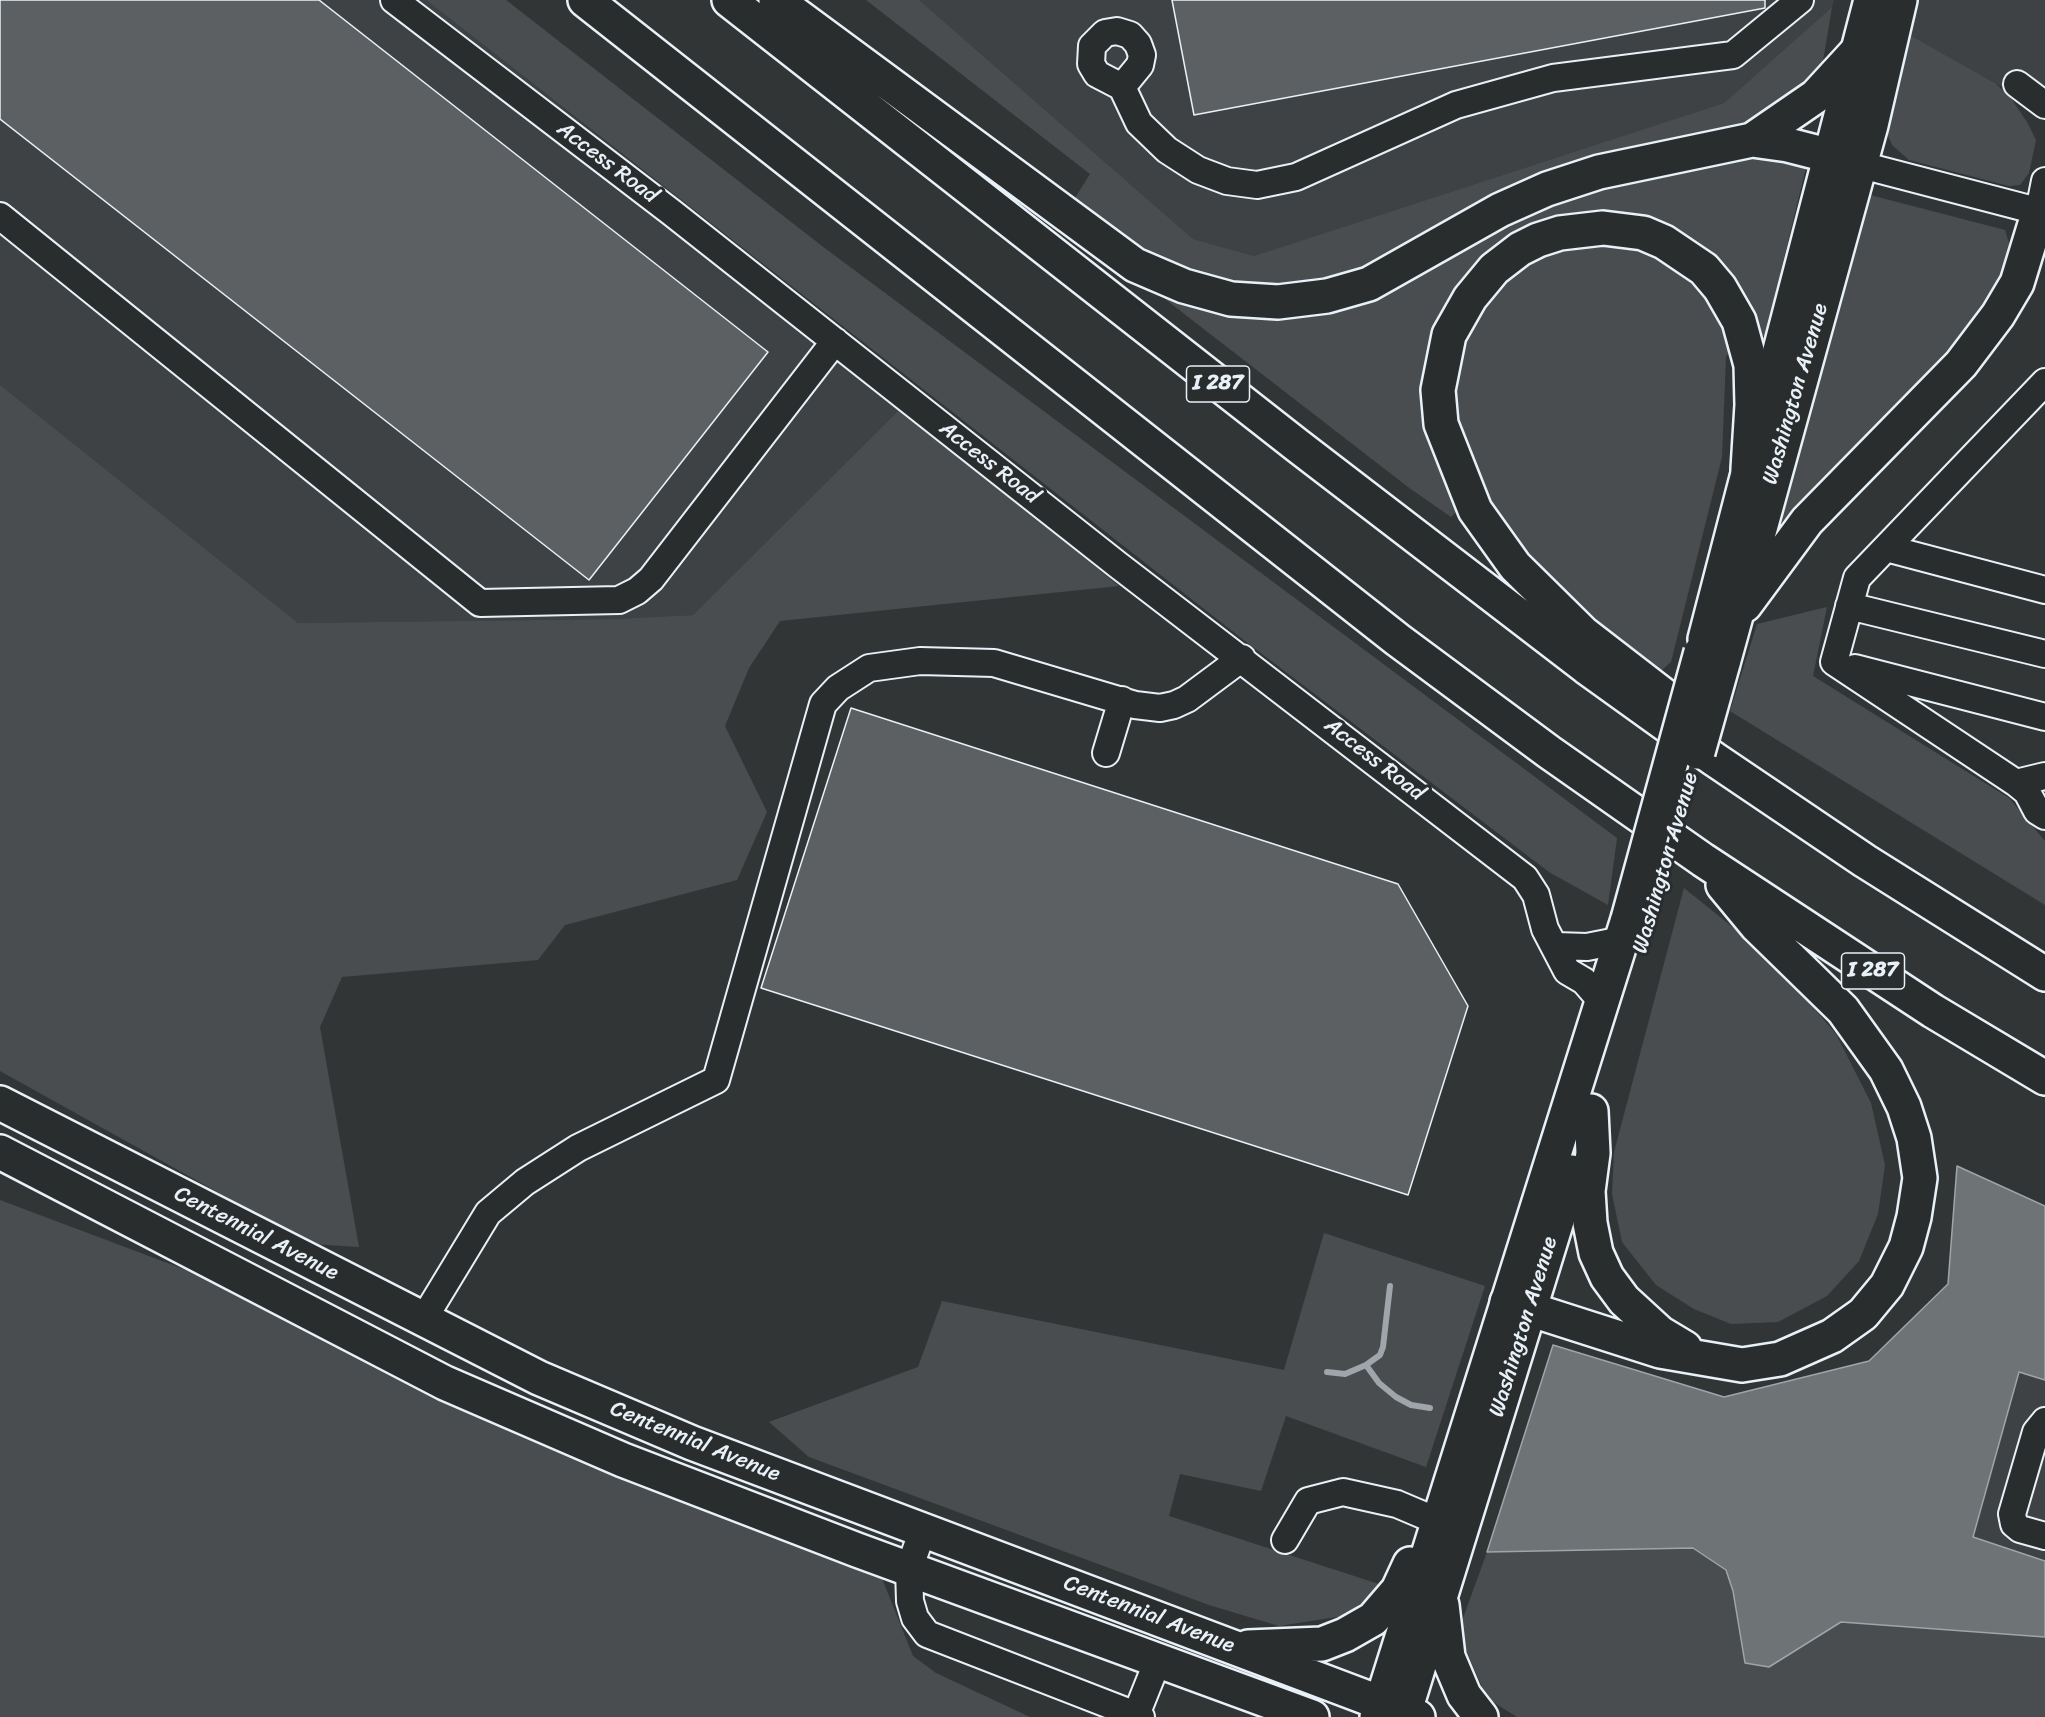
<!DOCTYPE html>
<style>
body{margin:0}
canvas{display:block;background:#323536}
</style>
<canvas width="2045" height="1717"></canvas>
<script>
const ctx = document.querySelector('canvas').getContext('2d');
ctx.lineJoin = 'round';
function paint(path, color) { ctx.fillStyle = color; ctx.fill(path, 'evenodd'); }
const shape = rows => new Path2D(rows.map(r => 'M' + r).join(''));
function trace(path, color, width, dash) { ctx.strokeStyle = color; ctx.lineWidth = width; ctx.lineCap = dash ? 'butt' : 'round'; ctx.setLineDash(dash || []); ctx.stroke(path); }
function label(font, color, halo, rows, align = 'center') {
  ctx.font = font + ' Sriracha,sans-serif'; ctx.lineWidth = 6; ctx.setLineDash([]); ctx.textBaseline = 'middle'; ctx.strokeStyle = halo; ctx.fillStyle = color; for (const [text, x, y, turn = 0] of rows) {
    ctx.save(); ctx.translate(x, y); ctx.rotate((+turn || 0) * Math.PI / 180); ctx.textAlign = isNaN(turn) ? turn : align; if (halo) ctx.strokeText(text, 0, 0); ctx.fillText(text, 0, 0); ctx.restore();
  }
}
paint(shape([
 [0,0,426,0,920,389,693,615,614,619,298,623,0,385],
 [919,0,1834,0,1832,7,1724,103,1254,256,1193,239],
 [1918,0,2045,0,2045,111,1908,34],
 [2019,1371,2045,1380,2045,1561,1973,1537]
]), '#3f4244');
paint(shape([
 [426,0,506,0,822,246,1617,838,1608,905,1549,872,1245,641],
 [866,0,919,0,1193,239,1254,256,1724,103,1832,7,1820,79,1734,132,1426,235,1345,278,1320,285,1239,287,1188,274,1148,256,1070,206,1090,174],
 [1908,34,1995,83,2010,97,2027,122,2036,140,2029,173,2020,185,2009,186,1909,160,1892,145,1886,131],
 [1752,153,1807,163,1765,336,1755,333,1737,289,1586,215,1445,312,1458,510,1451,517,1408,487,1143,282,1252,314,1537,202],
 [1870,195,2005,230,2012,253,1985,309,1925,382,1782,522,1794,444],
 [1571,240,1618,241,1665,257,1698,281,1738,345,1726,356,1722,457,1671,662,1662,670,1568,600,1529,560,1498,517,1475,478,1460,433,1453,382,1461,340,1505,276],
 [0,385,298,623,614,619,693,615,901,408,1119,586,780,621,749,668,725,726,767,812,737,880,565,925,538,960,342,977,320,1027,359,1247,311,1244,0,1071],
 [1827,607,1813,676,2009,798,2045,841,2045,905,1730,711,1757,624],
 [1684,888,1771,958,1836,1034,1871,1103,1885,1165,1878,1214,1859,1261,1827,1296,1778,1322,1731,1324,1694,1309,1656,1285,1622,1242,1612,1194,1614,1152],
 [0,1200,279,1305,447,1397,586,1463,881,1576,913,1656,936,1673,1030,1717,0,1717],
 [1324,1233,1485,1286,1426,1467,1286,1416,1261,1491,1180,1474,1169,1516,1385,1586,1343,1616,1279,1626,1209,1605,809,1457,769,1422,918,1367,942,1301,1284,1370],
 [1693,1548,1726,1570,1733,1591,1769,1667,1841,1622,2045,1637,2045,1717,1517,1717,1493,1702,1482,1687,1465,1648,1462,1621,1487,1552]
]), '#494d4f');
const water = shape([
 [1957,1166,2045,1206,2045,1380,2019,1372,1973,1537,2045,1561,2045,1637,1841,1622,1769,1667,1745,1663,1733,1591,1726,1570,1693,1548,1487,1552,1553,1345,1724,1397,1869,1361,1948,1284,1957,1166]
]);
paint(water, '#6e7376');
trace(water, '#9fa5aa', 1.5);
trace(shape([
 [1366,1365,1380,1355,1383,1347,1390,1286],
 [1327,1372,1345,1374,1366,1365,1379,1383,1396,1397,1411,1405,1430,1408]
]), '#9fa5aa', 6);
const building = shape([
 [0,0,319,0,768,352,589,580,0,119,0,0],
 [1172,0,1765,0,1765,8,1194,115,1172,0],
 [851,708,1398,884,1468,1006,1408,1195,761,988,851,708]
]);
paint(building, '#5c6063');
trace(building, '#e8f1f8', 1.5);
const minor = shape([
 [394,0,671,212,1118,565,1525,878,1536,895,1545,929,1567,971,1584,981,1603,1003],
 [2017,84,2045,105],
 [1122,87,1140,65,1142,55,1138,44,1130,35,1117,31,1105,33,1092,46,1091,64,1097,74,1122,87,1139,123,1167,150,1198,170,1227,181,1257,185,1296,177,1456,105,1553,78,1733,55,1800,0],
 [1842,160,2045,213],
 [2039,211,2045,181],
 [0,216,480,603,619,600,637,591,651,579,835,341],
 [2045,382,1857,578,1834,662,2016,783,2027,792,2037,811,2045,816],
 [1886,548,2045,590],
 [1849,606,2045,654],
 [1855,668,2045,717],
 [1106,753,1122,700],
 [2016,783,2045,776],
 [1556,946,1587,947,1622,940],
 [423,1320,488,1213,525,1182,578,1148,716,1080,823,704,838,688,869,668,920,661,994,663,1135,705,1160,708,1174,705,1187,699,1242,658],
 [2045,1421,2036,1432,2012,1514,2014,1524,2020,1529,2045,1536],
 [923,1530,909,1569,910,1601,915,1618,927,1634,1141,1717],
 [1285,1540,1308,1501,1343,1492,1397,1504,1430,1518],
 [1136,1715,1158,1660]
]);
const major = shape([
 [1745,605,1807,521,1961,364,1998,315,2017,283,2039,211],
 [1705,639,1871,0],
 [1723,663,1871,125,1900,0],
 [0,1103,539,1378,692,1443,1418,1717],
 [0,1152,445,1383,623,1460,857,1550,1312,1717],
 [1442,1605,1448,1657,1464,1695,1481,1717],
 [1248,1647,1322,1644,1345,1635,1373,1619,1398,1590,1410,1564],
 [1377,1717,1628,919],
 [1403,1717,1572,1172]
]);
const highway = shape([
 [585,0,1398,640,1549,752,1703,860,1933,1011,2045,1078],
 [729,0,1298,446,1586,667,1714,759,1865,861,2045,974],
 [776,0,1135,265,1184,286,1231,299,1278,302,1327,296,1369,284,1500,210,1547,189,1599,172,1752,140,1788,145,1831,156],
 [1752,140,1816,96,1861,47],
 [1677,712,1662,694,1583,633,1515,566,1475,510,1441,424,1438,390,1449,335,1470,298,1494,269,1520,249,1538,240,1560,233,1603,228,1643,233,1664,242,1704,269,1720,288,1739,321,1751,365,1752,405,1748,469],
 [1591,1111,1593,1153,1588,1191,1590,1223,1596,1253,1607,1277,1624,1300,1660,1333,1685,1348],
 [1507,1302,1660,1351,1742,1365,1780,1359,1832,1336,1863,1314,1887,1285,1906,1247,1914,1217,1920,1178,1914,1138,1904,1107,1886,1070,1843,1010,1757,926,1723,885]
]);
trace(minor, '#e8f1f8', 30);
trace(major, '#e8f1f8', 38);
trace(highway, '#e8f1f8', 38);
trace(minor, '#2a2d2e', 26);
trace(major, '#2a2d2e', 33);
trace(highway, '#2a2d2e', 33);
const majorBridge = shape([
 [1698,752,1723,663],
 [1628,919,1701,652]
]);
trace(majorBridge, '#e8f1f8', 38, []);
trace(majorBridge, '#2a2d2e', 33);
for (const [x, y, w] of [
 [1218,384,63],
 [1873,971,63]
]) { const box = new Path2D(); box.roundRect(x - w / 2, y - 18, w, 36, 4.5); ctx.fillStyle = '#2a2d2e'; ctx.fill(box); trace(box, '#e8f1f8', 1.5); }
label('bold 21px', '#e8f1f8', null, [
 ["I 287",1218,384],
 ["I 287",1873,971]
]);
label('22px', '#e8f1f8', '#2a2d2e', [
 ["Access Road",607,163,37],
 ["Washington Avenue",1796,394,-74],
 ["Access Road",989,463,38],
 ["Access Road",1374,760,38],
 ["Washington Avenue",1666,863,-74],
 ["Centennial Avenue",256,1234,27],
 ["Washington Avenue",1524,1327,-73],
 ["Centennial Avenue",695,1442,22],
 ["Centennial Avenue",1149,1615,21]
]);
</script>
